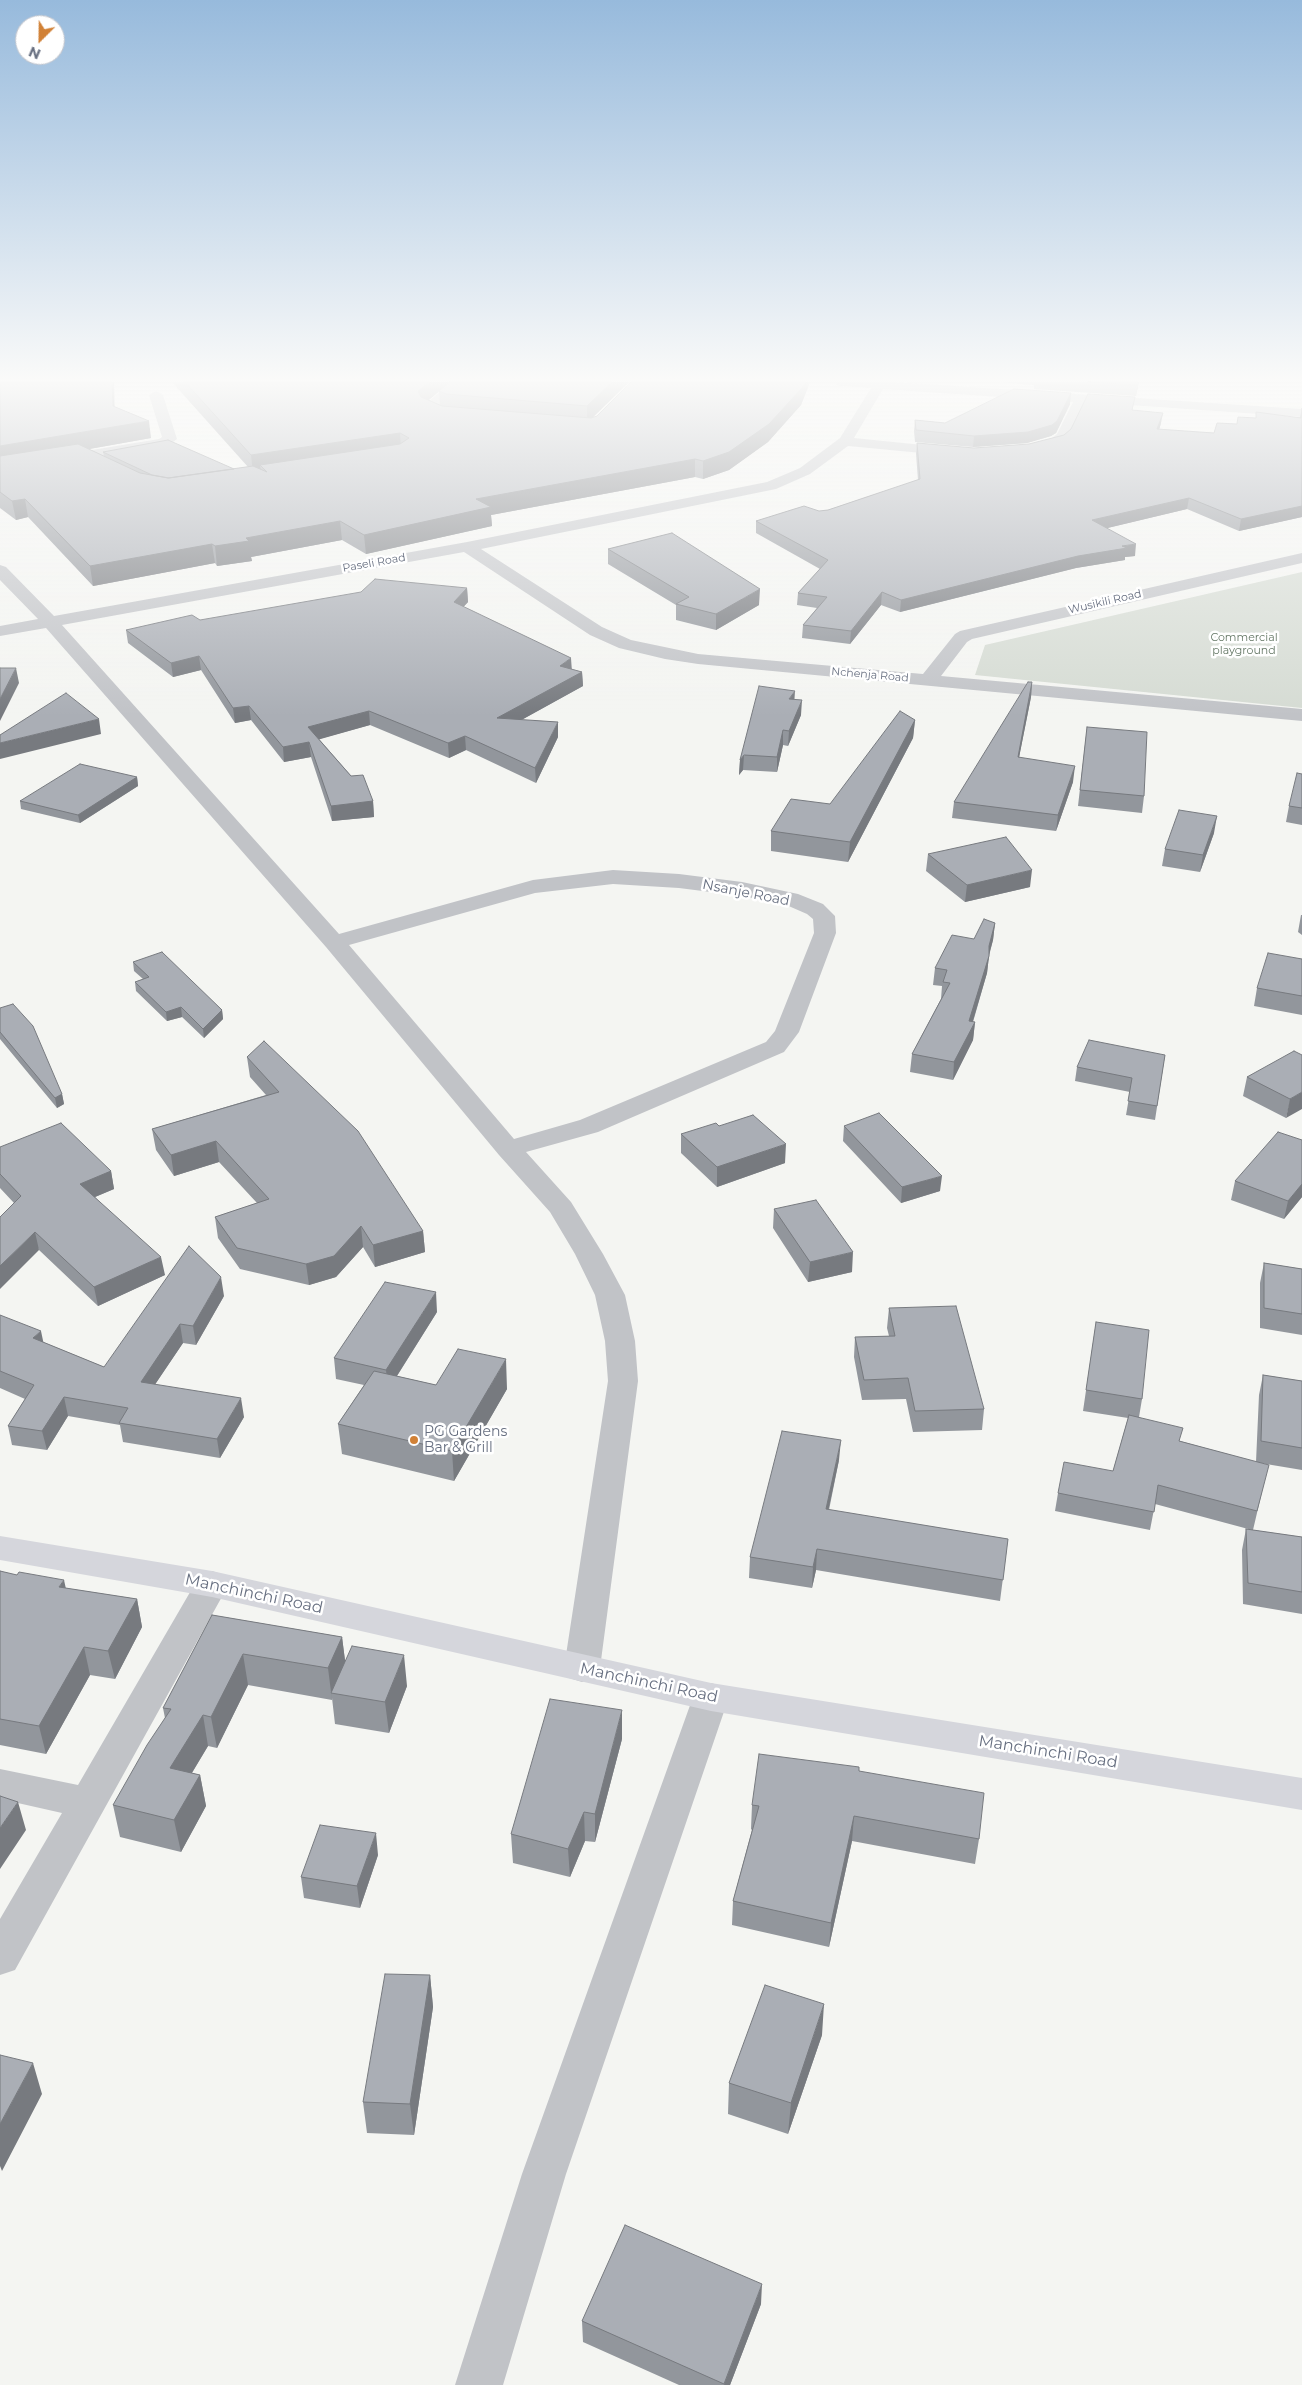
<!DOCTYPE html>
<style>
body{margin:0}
#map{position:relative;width:1302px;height:2385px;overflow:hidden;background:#f4f5f2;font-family:Montserrat,sans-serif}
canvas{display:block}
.north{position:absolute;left:15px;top:15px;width:50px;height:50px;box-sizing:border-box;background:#fff;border:1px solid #c2c5cc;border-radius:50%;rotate:203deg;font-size:14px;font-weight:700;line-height:20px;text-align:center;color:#676f80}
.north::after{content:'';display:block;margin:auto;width:18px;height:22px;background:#d18136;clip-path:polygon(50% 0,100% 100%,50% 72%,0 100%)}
</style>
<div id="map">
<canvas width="1302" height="2385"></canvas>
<div class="north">N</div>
</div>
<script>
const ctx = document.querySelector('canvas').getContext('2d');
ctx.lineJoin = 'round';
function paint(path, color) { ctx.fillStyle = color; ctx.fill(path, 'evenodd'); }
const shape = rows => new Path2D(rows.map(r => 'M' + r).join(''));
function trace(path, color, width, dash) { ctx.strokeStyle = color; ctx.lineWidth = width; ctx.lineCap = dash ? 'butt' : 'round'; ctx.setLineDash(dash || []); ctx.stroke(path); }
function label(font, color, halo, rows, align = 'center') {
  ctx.font = font + ' Montserrat,sans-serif'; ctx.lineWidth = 5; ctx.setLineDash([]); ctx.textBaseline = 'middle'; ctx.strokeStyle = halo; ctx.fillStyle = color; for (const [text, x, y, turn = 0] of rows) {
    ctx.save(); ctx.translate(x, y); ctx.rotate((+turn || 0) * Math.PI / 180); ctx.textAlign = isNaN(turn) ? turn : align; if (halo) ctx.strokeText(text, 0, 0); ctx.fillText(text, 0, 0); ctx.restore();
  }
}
paint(shape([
 [1302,572,1302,708,975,675,985,645]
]), '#d5dbd3');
paint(shape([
 [452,382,466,382,437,408,446,413,459,415,461,418,459,421,438,420,423,412,421,409,423,406,452,382],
 [836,382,894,382,1302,409,1302,417,1086,402,1068,439,1062,444,1030,453,1023,449,1025,446,1052,438,1057,434,1073,402,883,389,854,438,953,448,958,449,960,452,958,455,953,456,848,446,810,474,776,489,481,549,602,627,631,640,698,654,923,674,955,634,960,631,1302,553,1302,563,972,639,967,642,941,676,1302,709,1302,721,698,664,665,659,619,648,590,635,464,552,62,625,339,934,533,880,613,870,679,874,742,882,798,894,823,904,835,916,836,933,799,1032,784,1052,598,1132,526,1152,571,1202,603,1254,625,1295,635,1341,638,1381,600,1668,595,1678,582,1682,569,1678,564,1668,608,1381,605,1341,595,1295,575,1254,550,1212,499,1155,326,947,46,628,0,636,0,626,38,619,0,580,0,565,6,567,54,616,467,542,767,482,800,468,840,438,871,388,842,386,837,385,836,382],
 [613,884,679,888,742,896,784,904,807,914,813,919,814,933,775,1031,766,1042,580,1120,514,1139,349,945,535,893,613,884],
 [156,391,163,395,177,439,168,446,0,473,0,465,159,439,162,437,149,395,156,391],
 [212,1571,224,1575,229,1584,15,1970,0,1975,0,1919,62,1813,0,1799,0,1769,78,1785,200,1575,212,1571],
 [711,1683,724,1687,729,1697,566,2174,503,2385,455,2385,522,2174,693,1697,698,1687,711,1683]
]), '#c1c3c7');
paint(shape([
 [0,1536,212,1571,711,1683,1302,1778,1302,1810,711,1711,212,1597,0,1560,0,1536]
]), '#d5d6dc');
paint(shape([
 [0,382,115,407,151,438,89,449,104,456,103,452,234,469,248,467,172,382,450,382,429,400,440,405,439,391,629,382,593,417,597,416,631,382,810,382,801,405,768,442,729,470,703,479,695,477,491,515,492,526,366,554,342,540,251,557,252,561,217,566,215,563,93,586,28,517,16,520,0,508],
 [999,382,1139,382,1136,396,1034,389,1034,385],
 [1070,404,1056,433,1051,436,1027,443,973,447,915,442,914,431,915,420,945,423],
 [1302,408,1302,517,1239,531,1187,509,1107,528,1135,556,1125,557,1125,560,1076,568,900,612,881,605,850,644,802,638,803,625,817,608,797,605,798,593,820,569,756,533,756,521,828,510,918,480,916,454,917,443,974,448,1029,444,1064,435,1133,410,1161,423,1159,430,1214,433,1255,418,1300,417],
 [608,549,759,605,716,630,676,620,676,605,608,564],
 [467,588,468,602,463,607,572,669,582,672,583,686,521,720,558,737,536,783,466,750,449,758,370,725,319,739,373,801,374,817,332,821,311,757,284,762,251,720,235,723,201,670,173,677,128,643,126,630],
 [1032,682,1031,697,1019,757,1073,782,1056,831,952,818,954,802],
 [795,700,801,715,788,746,783,745,777,772,743,770,739,775,740,760],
 [915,720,913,738,848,862,771,851,771,831,830,804],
 [1087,727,1144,796,1142,813,1078,806],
 [1302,774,1302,825,1286,822,1289,806],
 [137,777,138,786,80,823,21,809,20,801],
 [1214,833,1200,872,1162,866,1165,849],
 [928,854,1030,887,965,902,926,871],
 [1301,915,1302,915,1302,935,1298,932],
 [995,923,993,940,989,956,987,973,973,1022,975,1022,973,1040,953,1080,910,1072,912,1054,941,999,942,986,933,985,935,968],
 [1302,959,1302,1015,1254,1006,1257,988],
 [133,962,222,1010,223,1019,204,1038,182,1017,167,1021,136,991,135,982,143,979,134,971],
 [0,1008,62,1094,64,1104,57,1108,0,1039],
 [1165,1055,1155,1120,1126,1115,1130,1092,1075,1081,1077,1067],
 [1302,1055,1286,1118,1243,1096,1247,1077],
 [247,1057,423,1231,425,1252,375,1267,363,1247,336,1277,309,1285,240,1269,218,1238,215,1217,257,1203,219,1162,174,1176,156,1150,152,1129,266,1095,250,1077],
 [719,1126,785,1163,717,1187,681,1153,681,1134],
 [844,1126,940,1191,901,1203,843,1141],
 [1302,1140,1302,1197,1284,1219,1231,1200,1235,1181],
 [0,1147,111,1171,114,1189,95,1197,165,1275,98,1306,39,1250,14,1203,0,1188],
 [774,1209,852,1272,808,1282,773,1228],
 [1264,1263,1302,1269,1302,1335,1260,1328,1260,1283],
 [224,1296,196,1345,183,1343,155,1384,244,1417,220,1458,123,1442,120,1425,68,1416,47,1450,12,1445,8,1426,25,1399,0,1388,0,1315,43,1342,104,1367],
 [889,1308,984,1409,982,1430,913,1432,906,1399,862,1400,854,1357,855,1337,889,1336,887,1328],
 [437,1312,397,1376,436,1385,507,1389,454,1481,342,1454,338,1424,364,1385,336,1379,334,1358],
 [1096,1322,1142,1399,1139,1417,1180,1441,1256,1462,1259,1395,1263,1375,1302,1381,1302,1470,1260,1463,1264,1483,1253,1530,1302,1537,1302,1614,1243,1604,1242,1550,1246,1529,1252,1530,1155,1504,1150,1530,1055,1511,1058,1493,1113,1471,1128,1418,1083,1411],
 [839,1460,829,1510,1008,1539,1000,1601,816,1570,812,1588,749,1578,750,1557],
 [0,1571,65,1588,137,1599,142,1627,115,1679,90,1675,46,1754,0,1745],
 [212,1615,342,1637,345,1661,407,1686,389,1733,335,1724,332,1698,332,1700,248,1685,217,1748,208,1746,192,1773,200,1775,206,1806,181,1852,120,1837,113,1805,165,1718,163,1708],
 [622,1739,595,1842,585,1841,570,1877,513,1863,511,1834],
 [859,1771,979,1839,975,1864,852,1841,829,1947,732,1925,733,1901,752,1830,751,1829,752,1805],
 [378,1855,360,1908,304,1898,301,1877],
 [430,1975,433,2007,414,2135,367,2133,363,2102],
 [822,2035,788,2134,728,2114,729,2083],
 [761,2304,730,2385,679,2385,583,2342,582,2321]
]), '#92969c');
paint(shape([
 [112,382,114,382,115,423,113,406],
 [430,382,450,382,419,408,418,391],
 [612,382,629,382,587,423,587,406],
 [805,382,810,382,801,405,768,442,729,470,703,479,703,461],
 [1138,382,1139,382,1136,396],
 [1071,393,1070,404,1056,433,1051,436,1027,443,973,447,974,436],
 [1163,413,1161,423,1156,440,1157,429],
 [149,421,151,438,0,465,0,446],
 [400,433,401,450,260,465,261,471,253,473,251,455],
 [695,459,695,477,491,515,492,526,366,554,364,535,476,499],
 [1189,498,1187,509,1091,532,1092,520],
 [25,499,28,517,16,520,12,501],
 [1302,506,1302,517,1239,531,1241,519],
 [340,521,342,540,251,557,252,561,217,566,215,546,246,538],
 [212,544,215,563,93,586,90,566],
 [1136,544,1135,556,1125,557,1125,560,1076,568,900,612,901,600,1078,556,1122,546],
 [467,588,468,602,455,616,454,602],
 [760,589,759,605,716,630,716,614],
 [882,592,881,605,850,644,851,631],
 [199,656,201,670,173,677,171,663],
 [571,658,572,672,560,666],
 [16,668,19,683,0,721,0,699],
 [582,672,583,686,498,733,497,718],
 [1032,682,1031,697,1016,773,1018,757],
 [795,691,794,706,789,699],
 [802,700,801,715,788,746,789,731],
 [249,706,251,720,235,723,233,708],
 [369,711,370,725,310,742,308,727],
 [99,719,101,734,0,759,0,743],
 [915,720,913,738,848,862,850,842],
 [558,722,558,737,536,783,535,768],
 [783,730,783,745,777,772,777,757],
 [465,736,466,750,449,758,448,743],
 [309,742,311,757,284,762,283,747],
 [744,755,743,770,739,775,740,760],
 [1075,766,1073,782,1056,831,1058,815],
 [137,777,138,786,80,823,78,815],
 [373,801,374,817,332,821,331,806],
 [1217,816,1214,833,1200,872,1203,855],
 [1032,870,1030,887,965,902,967,885],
 [995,923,993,940,988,958,989,956,987,973,969,1034,975,1022,973,1040,953,1080,954,1062,989,946],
 [181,1007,182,1017,167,1021,166,1012],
 [222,1010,223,1019,204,1038,203,1029],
 [1302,1092,1302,1109,1286,1118,1290,1099],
 [62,1094,64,1104,57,1108,55,1098],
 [216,1141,219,1162,174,1176,171,1155],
 [786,1144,785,1163,717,1187,717,1167],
 [111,1171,114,1189,83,1202,80,1184],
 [942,1176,940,1191,901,1203,902,1187],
 [1302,1184,1302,1197,1284,1219,1288,1201],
 [361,1226,363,1247,336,1277,309,1285,306,1264],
 [423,1231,425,1252,375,1267,373,1245],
 [35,1232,39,1250,0,1289,0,1266],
 [853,1252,852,1272,808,1282,810,1262],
 [161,1257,165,1275,98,1306,94,1287],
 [221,1277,224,1296,196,1345,193,1326],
 [436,1292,437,1312,388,1390,386,1370],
 [180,1324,183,1343,144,1401,141,1382],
 [41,1331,45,1350,33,1338],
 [506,1359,507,1389,454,1481,452,1451],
 [64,1397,68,1416,47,1450,42,1431],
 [241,1398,244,1417,220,1458,217,1439],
 [841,1440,839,1460,824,1530,826,1509],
 [817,1549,816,1570,812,1588,813,1567],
 [64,1580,70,1607,59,1587],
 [137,1599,142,1627,115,1679,108,1651],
 [342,1637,346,1668,331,1693,332,1700,328,1668],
 [84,1647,90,1675,46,1754,39,1726],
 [243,1654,248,1685,217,1748,211,1717],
 [404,1655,407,1686,389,1733,385,1702],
 [622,1710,622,1739,595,1842,595,1814],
 [203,1715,208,1746,176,1799,170,1768],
 [200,1775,206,1806,181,1852,174,1820],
 [18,1802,26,1830,0,1869,0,1828],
 [584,1812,585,1841,570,1877,568,1849],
 [854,1816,852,1841,829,1947,831,1923],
 [376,1833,378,1855,360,1908,357,1886],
 [430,1975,433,2007,414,2135,410,2104],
 [824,2004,822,2035,788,2134,791,2103],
 [33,2063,42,2094,2,2171,0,2166,0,2124],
 [762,2284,761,2304,730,2385,724,2385]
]), '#777a7f');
const building = shape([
 [0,382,112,382,113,406,149,421,0,446,0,382],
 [185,382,430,382,418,391,421,397,442,406,591,418,597,416,631,382,805,382,802,388,769,424,729,452,703,461,695,459,476,499,491,507,364,535,340,521,246,538,249,541,215,546,212,544,90,566,25,499,12,501,0,492,0,456,78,444,140,473,168,478,253,466,267,472,260,465,400,444,409,438,400,433,251,455,185,382],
 [450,382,612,382,587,406,446,394,439,391,450,382],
 [1088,382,1138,382,1138,385,1088,382],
 [1014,389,1071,393,1057,421,1052,425,1028,432,974,436,916,430,915,420,945,423,1014,389],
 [1088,394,1135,397,1132,410,1163,413,1157,429,1214,433,1217,423,1237,424,1238,417,1256,418,1256,412,1301,418,1302,408,1302,506,1241,519,1189,498,1092,520,1136,544,1122,546,1127,548,1078,556,901,600,882,592,851,631,803,625,827,597,798,593,828,560,756,521,804,506,819,511,828,510,920,479,917,443,974,448,1029,444,1064,435,1071,429,1088,394],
 [168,440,234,469,169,478,152,475,103,452,168,440],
 [672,533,760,589,716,614,676,604,689,597,608,549,672,533],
 [375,579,467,588,454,602,571,658,560,666,582,672,497,718,558,722,535,768,465,736,448,743,369,711,308,727,351,776,363,775,373,801,331,806,309,742,283,747,249,706,233,708,199,656,171,663,126,630,192,615,200,620,361,592,375,579],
 [0,668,16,668,0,699,0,668],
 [1028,682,1032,682,1018,757,1075,766,1058,815,954,802,1028,682],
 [759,686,795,691,789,699,802,700,789,731,783,730,777,757,744,755,740,760,759,686],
 [66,693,99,719,0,743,0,735,66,693],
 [900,711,915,720,850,842,771,831,791,799,830,804,900,711],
 [1087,727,1147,732,1144,796,1080,790,1087,727],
 [80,764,137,777,78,815,20,801,80,764],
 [1297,773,1302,774,1302,808,1289,806,1297,773],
 [1179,810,1217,816,1203,855,1165,849,1179,810],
 [1006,837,1032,870,967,885,928,854,1006,837],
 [984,919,995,923,989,946,989,956,969,1021,975,1022,954,1062,912,1054,950,983,943,982,947,970,935,968,952,935,974,939,984,919],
 [162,952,222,1010,203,1029,181,1007,166,1012,135,982,149,977,133,962,162,952],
 [1268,953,1302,959,1302,996,1257,988,1268,953],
 [13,1004,33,1026,62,1094,55,1098,0,1032,0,1008,13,1004],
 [1089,1040,1165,1055,1157,1106,1128,1101,1132,1078,1077,1067,1089,1040],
 [264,1041,358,1131,423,1231,373,1245,361,1226,334,1256,306,1264,237,1248,215,1217,269,1199,216,1141,171,1155,152,1129,279,1092,247,1057,264,1041],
 [1294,1051,1302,1055,1302,1092,1290,1099,1247,1077,1294,1051],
 [879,1113,942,1176,902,1187,844,1126,879,1113],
 [753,1115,786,1144,717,1167,681,1134,716,1123,719,1126,753,1115],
 [61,1123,111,1171,80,1184,161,1257,94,1287,35,1232,0,1266,0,1217,21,1196,0,1174,0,1147,61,1123],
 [1278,1132,1302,1140,1302,1184,1288,1201,1235,1181,1278,1132],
 [816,1200,853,1252,810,1262,774,1209,816,1200],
 [189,1246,221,1277,193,1326,180,1324,141,1382,241,1398,217,1439,119,1423,128,1408,64,1397,42,1431,8,1426,34,1385,0,1371,0,1315,41,1331,33,1338,104,1367,189,1246],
 [1264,1263,1302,1269,1302,1314,1264,1308,1264,1263],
 [385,1282,436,1292,386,1370,334,1358,385,1282],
 [956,1306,984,1409,915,1411,908,1378,864,1380,855,1337,895,1336,889,1308,956,1306],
 [1096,1322,1149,1330,1142,1399,1086,1390,1096,1322],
 [458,1349,506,1359,452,1451,338,1424,374,1371,436,1385,458,1349],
 [1263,1375,1302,1381,1302,1448,1261,1441,1263,1375],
 [1129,1415,1183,1428,1179,1441,1269,1465,1257,1511,1158,1485,1154,1512,1058,1493,1064,1462,1113,1471,1129,1415],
 [782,1431,841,1440,826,1509,1008,1539,1003,1580,817,1549,813,1567,750,1557,782,1431],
 [1246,1529,1302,1537,1302,1592,1248,1583,1246,1529],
 [0,1571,17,1575,19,1572,64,1580,59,1587,137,1599,108,1651,84,1647,39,1726,0,1719,0,1571],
 [212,1615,342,1637,328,1668,243,1654,211,1717,203,1715,170,1768,200,1775,174,1820,113,1805,147,1745,171,1709,163,1708,212,1615],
 [352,1646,404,1655,385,1702,331,1693,352,1646],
 [550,1699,622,1710,595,1814,584,1812,568,1849,511,1834,550,1699],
 [759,1754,859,1767,859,1771,984,1793,979,1839,854,1816,831,1923,733,1901,759,1806,752,1805,759,1754],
 [0,1796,18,1802,0,1828,0,1796],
 [320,1825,376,1833,357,1886,301,1877,320,1825],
 [385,1974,430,1975,410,2104,363,2102,385,1974],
 [765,1985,824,2004,791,2103,729,2083,765,1985],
 [0,2055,33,2063,0,2124,0,2055],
 [625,2225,762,2284,724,2384,582,2321,625,2225]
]);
paint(building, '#aaaeb5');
trace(building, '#777a7f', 1);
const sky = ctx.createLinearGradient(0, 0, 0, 716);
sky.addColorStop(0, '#97badc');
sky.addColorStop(0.53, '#fafaf9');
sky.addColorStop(1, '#fafaf900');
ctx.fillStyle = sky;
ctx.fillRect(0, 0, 1302, 716);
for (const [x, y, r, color] of [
 [414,1440,5,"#d18136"]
]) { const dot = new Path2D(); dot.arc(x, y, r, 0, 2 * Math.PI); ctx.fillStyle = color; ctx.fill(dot); trace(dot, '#fff', 2); }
label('11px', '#676f80', '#fff', [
 ["Paseli Road",374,563,-10],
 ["Wusikili Road",1105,602,-13],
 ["Nchenja Road",870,675,5]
]);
label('11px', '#657866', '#fff', [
 ["Commercial",1244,638],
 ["playground",1244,651]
]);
label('14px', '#676f80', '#fff', [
 ["Nsanje Road",746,893,11]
]);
label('14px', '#676f80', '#fff', [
 ["PG Gardens",424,1432],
 ["Bar & Grill",424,1448]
], 'left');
label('16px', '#676f80', '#fff', [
 ["Manchinchi Road",254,1594,12],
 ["Manchinchi Road",649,1683,12],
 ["Manchinchi Road",1048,1752,9]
]);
</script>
